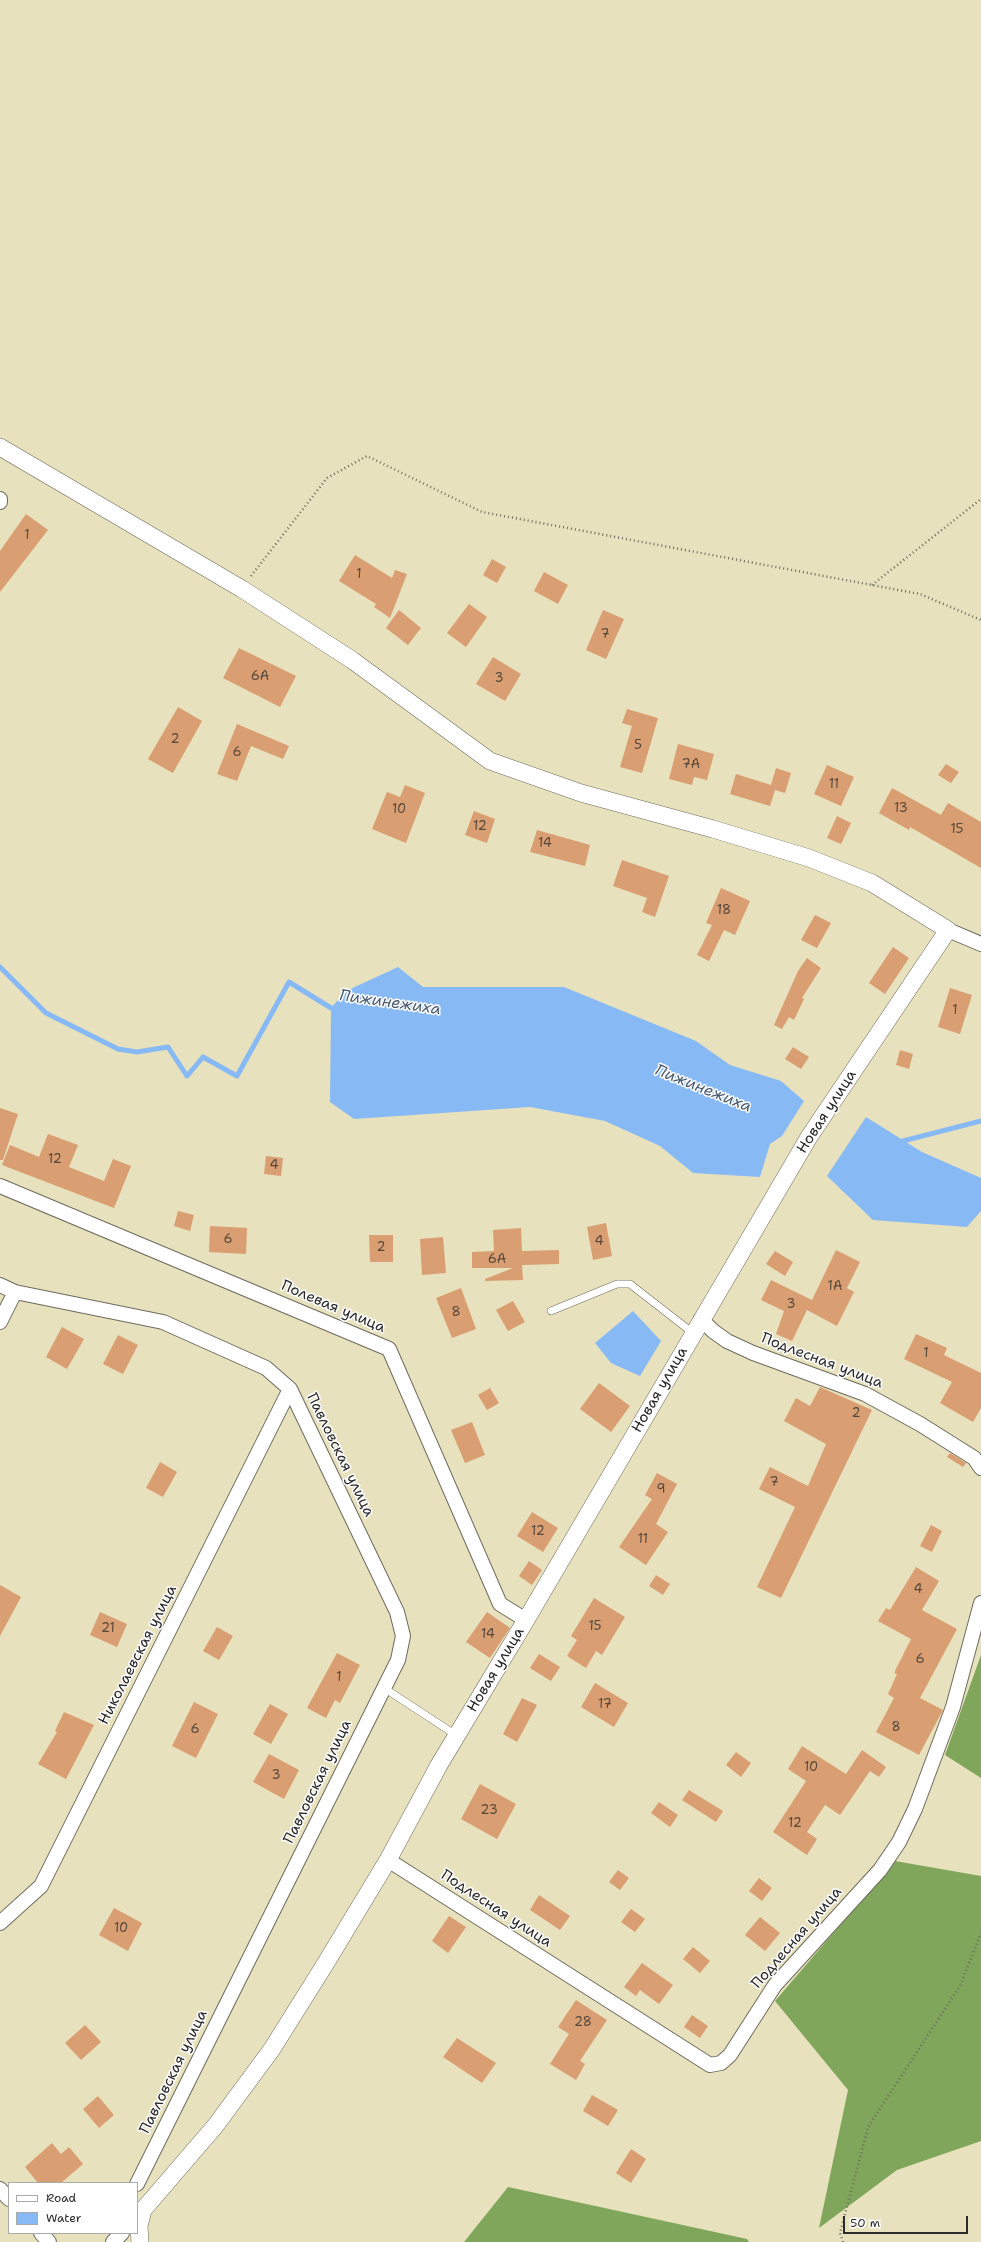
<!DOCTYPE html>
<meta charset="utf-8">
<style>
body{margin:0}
#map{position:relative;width:981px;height:2242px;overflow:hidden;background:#e8e1be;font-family:"Shantell Sans",sans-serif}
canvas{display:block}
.legend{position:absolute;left:8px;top:2182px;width:130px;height:52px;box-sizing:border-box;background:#fff;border:1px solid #aaa;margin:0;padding:5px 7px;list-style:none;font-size:12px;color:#2b2b2b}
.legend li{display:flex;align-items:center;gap:8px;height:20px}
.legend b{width:20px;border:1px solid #aaa}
.scale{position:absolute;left:843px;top:2216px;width:125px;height:18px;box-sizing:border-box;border:2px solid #2b2b2b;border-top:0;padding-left:5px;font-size:12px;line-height:14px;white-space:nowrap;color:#2b2b2b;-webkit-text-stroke:3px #fff;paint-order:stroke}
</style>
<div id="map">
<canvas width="981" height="2242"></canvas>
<ul class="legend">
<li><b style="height:5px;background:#fff"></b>Road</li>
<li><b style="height:11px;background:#87baf5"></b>Water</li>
</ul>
<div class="scale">50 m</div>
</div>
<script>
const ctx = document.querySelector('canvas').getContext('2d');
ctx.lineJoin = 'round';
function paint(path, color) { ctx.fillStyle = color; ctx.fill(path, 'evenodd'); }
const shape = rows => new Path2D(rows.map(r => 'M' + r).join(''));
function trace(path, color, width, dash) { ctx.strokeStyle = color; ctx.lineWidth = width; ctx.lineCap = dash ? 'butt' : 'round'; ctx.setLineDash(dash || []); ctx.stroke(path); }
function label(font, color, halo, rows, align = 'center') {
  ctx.font = font + ' "Shantell Sans",sans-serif'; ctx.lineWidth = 3; ctx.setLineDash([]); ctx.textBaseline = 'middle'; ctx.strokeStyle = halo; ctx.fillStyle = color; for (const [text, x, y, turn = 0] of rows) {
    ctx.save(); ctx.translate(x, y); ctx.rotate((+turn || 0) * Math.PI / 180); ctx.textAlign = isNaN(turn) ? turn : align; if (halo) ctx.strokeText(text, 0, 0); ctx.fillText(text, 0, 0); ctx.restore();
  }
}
paint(shape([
 [981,1655,981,1778,945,1755],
 [895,1861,981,1876,981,2141,897,2170,819,2228,848,2090,775,2001],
 [508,2187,747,2239,749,2242,464,2242]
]), '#80a65c');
paint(shape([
 [398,967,423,987,564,987,696,1041,730,1065,781,1081,804,1101,782,1136,770,1144,760,1177,693,1173,660,1146,605,1121,530,1107,354,1119,330,1102,331,1008,346,991],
 [866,1117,922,1152,981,1178,981,1211,967,1227,873,1220,827,1176],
 [633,1311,661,1341,640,1376,611,1363,595,1343]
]), '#87baf5');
trace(shape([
 [0,967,46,1013,118,1049,137,1052,168,1047,187,1076,203,1057,237,1076,289,982,331,1008,336,1008],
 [899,1142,981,1121]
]), '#87baf5', 5);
paint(shape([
 [26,514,48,530,0,592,0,551],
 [355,555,392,578,395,570,407,574,390,618,374,607,376,604,339,581],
 [492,559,506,567,497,583,483,575],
 [544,572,568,585,558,604,534,591],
 [469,604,487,617,466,647,447,633],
 [399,610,421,628,408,645,386,628],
 [603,610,624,619,606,659,586,650],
 [239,648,296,676,280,707,223,678],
 [493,657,521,674,505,701,476,684],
 [178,707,202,721,173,773,148,759],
 [627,709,658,718,642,773,620,767,632,726,622,723],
 [237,724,289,746,283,759,251,746,237,781,217,774],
 [678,744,714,754,707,780,694,777,692,785,669,779],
 [946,764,959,772,951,783,938,775],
 [827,765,854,777,841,806,814,794],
 [776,768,791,773,785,793,775,790,770,806,730,794,736,774,771,785],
 [405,785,425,793,406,843,372,829,387,792,400,797],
 [892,788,941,815,948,803,981,822,981,868,910,827,909,830,879,813],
 [474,811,495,819,487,843,465,835],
 [837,816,851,823,841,844,827,838],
 [537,830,590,845,585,866,530,852],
 [622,860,669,876,655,917,642,912,647,898,613,886],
 [721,888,750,901,735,935,724,930,709,961,697,955,712,925,706,923],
 [815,915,831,923,817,948,801,940],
 [893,947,909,958,885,994,869,983],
 [807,958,821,968,802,998,804,999,794,1020,789,1017,782,1029,774,1025,798,971],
 [950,988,972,995,960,1034,938,1027],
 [793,1047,809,1057,801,1069,785,1059],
 [900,1050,913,1054,909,1069,896,1065],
 [0,1108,18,1114,3,1160,0,1160],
 [48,1134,78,1145,69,1167,104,1181,113,1159,131,1166,114,1208,2,1165,10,1145,39,1157],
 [266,1156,283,1158,281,1176,264,1174],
 [178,1211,194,1215,190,1231,174,1226],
 [606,1223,612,1256,593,1260,587,1227],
 [210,1226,247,1228,246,1254,209,1252],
 [521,1228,522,1251,559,1250,559,1264,522,1265,523,1280,485,1281,485,1279,513,1268,472,1268,472,1252,494,1251,493,1230],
 [369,1235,393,1235,393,1262,370,1262],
 [443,1237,446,1273,422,1275,420,1239],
 [836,1250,860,1262,847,1288,854,1292,837,1326,807,1310,792,1341,776,1334,784,1311,761,1300,771,1280,812,1300],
 [775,1251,793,1262,785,1276,766,1264],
 [461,1288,476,1329,452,1338,436,1298],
 [513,1301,525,1322,508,1331,496,1310],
 [62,1327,84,1339,67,1369,46,1357],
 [916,1334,947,1348,944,1355,981,1373,981,1408,973,1422,940,1403,952,1382,904,1359],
 [118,1335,138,1345,123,1374,103,1364],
 [599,1383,630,1406,611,1432,580,1409],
 [820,1387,872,1410,781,1598,757,1587,795,1507,759,1489,770,1467,808,1486,826,1444,784,1421,796,1398,810,1406],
 [490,1388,499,1403,487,1410,478,1395],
 [472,1422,485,1455,465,1463,451,1430],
 [950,1453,966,1463,963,1467,947,1457],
 [160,1462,177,1472,163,1497,146,1488],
 [657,1473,677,1484,656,1524,668,1532,646,1565,619,1547,652,1499,645,1495],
 [532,1512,558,1528,543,1552,517,1536],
 [931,1525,942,1531,932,1552,920,1546],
 [529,1561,542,1570,532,1585,519,1576],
 [916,1567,939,1581,922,1610,957,1629,920,1698,943,1710,919,1755,876,1732,894,1698,888,1694,897,1674,894,1673,911,1639,878,1621,886,1608,890,1610],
 [656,1575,670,1584,663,1595,649,1586],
 [0,1585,21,1597,0,1636],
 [594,1598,625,1617,602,1655,596,1651,586,1668,567,1656,577,1640,571,1636],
 [100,1612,127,1624,117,1647,90,1635],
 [487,1612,510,1628,490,1658,466,1642],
 [217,1627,233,1636,219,1660,203,1651],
 [337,1653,360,1665,340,1703,335,1700,326,1718,307,1708],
 [539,1654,560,1667,551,1681,530,1668],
 [595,1683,628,1703,614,1727,581,1707],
 [522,1698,537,1705,517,1742,503,1734],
 [194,1702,218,1714,196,1758,172,1746],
 [270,1704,288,1714,271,1744,253,1734],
 [64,1712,94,1725,66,1779,38,1764,57,1732,55,1731],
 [802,1746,846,1774,862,1750,886,1767,879,1777,870,1771,840,1815,825,1805,807,1832,817,1839,807,1855,773,1832,806,1781,788,1769],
 [736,1752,751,1763,741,1777,726,1765],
 [269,1754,299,1770,284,1799,253,1782],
 [480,1784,516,1804,497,1839,461,1819],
 [689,1790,723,1811,716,1822,682,1800],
 [659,1802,678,1815,670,1827,651,1813],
 [618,1870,629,1878,620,1890,609,1882],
 [759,1878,772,1888,762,1901,749,1891],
 [539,1895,570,1916,560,1930,530,1910],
 [114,1908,142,1923,128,1951,99,1935],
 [631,1909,645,1919,635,1932,621,1922],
 [449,1916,466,1927,448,1953,432,1941],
 [760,1917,780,1933,765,1951,745,1935],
 [693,1947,710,1961,700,1973,683,1959],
 [642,1963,673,1985,659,2004,640,1990,636,1996,624,1987],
 [576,2000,607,2020,580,2061,585,2064,576,2080,550,2064,569,2034,558,2027],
 [692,2015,708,2026,700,2038,684,2027],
 [85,2025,101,2042,81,2060,65,2043],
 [457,2038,496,2063,482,2083,443,2057],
 [592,2095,618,2110,608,2126,583,2111],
 [98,2096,114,2115,99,2128,83,2109],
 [52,2143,61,2154,69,2147,83,2164,61,2183,38,2183,25,2167],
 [631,2149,646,2159,631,2183,616,2173]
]), '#d99e71');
const service = shape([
 [551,1311,617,1284,630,1284,693,1333],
 [384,1688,456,1735]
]);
const minor = shape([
 [0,499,0,502],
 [948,930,981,944],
 [0,1186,389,1349,500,1604,526,1620],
 [0,1285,15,1292,163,1322,266,1368,290,1389,397,1612,403,1636,398,1660,137,2184],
 [701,1319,713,1331,727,1341,753,1353,865,1394,920,1424,974,1458,981,1468],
 [0,1322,15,1292],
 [388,1860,710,2065,721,2063,730,2055,775,1985,880,1870,899,1842,915,1809,953,1707,981,1603],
 [0,1923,41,1886,290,1389],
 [0,2189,9,2199],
 [41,2233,49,2242],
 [113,2242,122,2233]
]);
const tertiary = shape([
 [0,447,242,589,352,660,490,761,581,793,713,829,809,858,872,883,948,930,809,1137,526,1620,439,1765,388,1860,324,1966,272,2049,216,2125,143,2210,139,2226,140,2242]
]);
trace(service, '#6d6b5e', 8);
trace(minor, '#6d6b5e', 16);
trace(tertiary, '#6d6b5e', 18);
trace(shape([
 [251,576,327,478,367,456,482,512,920,594,981,620],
 [872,585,981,499],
 [843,2242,840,2233,868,2127,960,1986,981,1933]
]), '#6d6b5e', 2.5, [1, 3]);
trace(service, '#fff', 7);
trace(minor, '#fff', 14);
trace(tertiary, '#fff', 17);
label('13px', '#56483c', null, [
 ["1",27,536],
 ["1",359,575],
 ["7",605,635],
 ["6А",260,677],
 ["3",499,679],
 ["2",175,740],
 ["5",638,746],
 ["6",237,753],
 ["7А",691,765],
 ["11",834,785],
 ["13",901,809],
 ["10",399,810],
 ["12",480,827],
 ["15",957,830],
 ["14",545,844],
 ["18",724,911],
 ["1",955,1011],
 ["12",55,1160],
 ["4",274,1166],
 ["6",228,1240],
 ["4",599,1242],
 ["2",381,1248],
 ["6А",497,1260],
 ["1А",835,1287],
 ["3",791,1305],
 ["8",456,1313],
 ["1",926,1354],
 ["2",856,1414],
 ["7",774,1483],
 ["9",661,1490],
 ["12",538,1532],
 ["11",643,1540],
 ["4",918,1590],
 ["15",595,1627],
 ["21",108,1629],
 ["14",488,1635],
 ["6",920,1660],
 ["1",339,1678],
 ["17",605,1705],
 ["8",896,1728],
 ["6",195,1730],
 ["10",811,1768],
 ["3",276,1776],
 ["23",489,1811],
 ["12",795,1824],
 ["10",121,1929],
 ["28",583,2023]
]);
label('15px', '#2b2b2b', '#fff', [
 ["Новая улица",827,1112,-57],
 ["Полевая улица",333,1307,23],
 ["Подлесная улица",822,1361,21],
 ["Новая улица",660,1390,-60],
 ["Павловская улица",340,1455,64],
 ["Николаевская улица",138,1655,-63],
 ["Новая улица",496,1670,-59],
 ["Павловская улица",318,1782,-64],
 ["Подлесная улица",496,1909,33],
 ["Подлесная улица",797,1938,-49],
 ["Павловская улица",174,2072,-64]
]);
label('italic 16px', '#4b5d72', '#fff', [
 ["Пижинежиха",390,1003,8],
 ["Пижинежиха",703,1089,22]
]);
</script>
